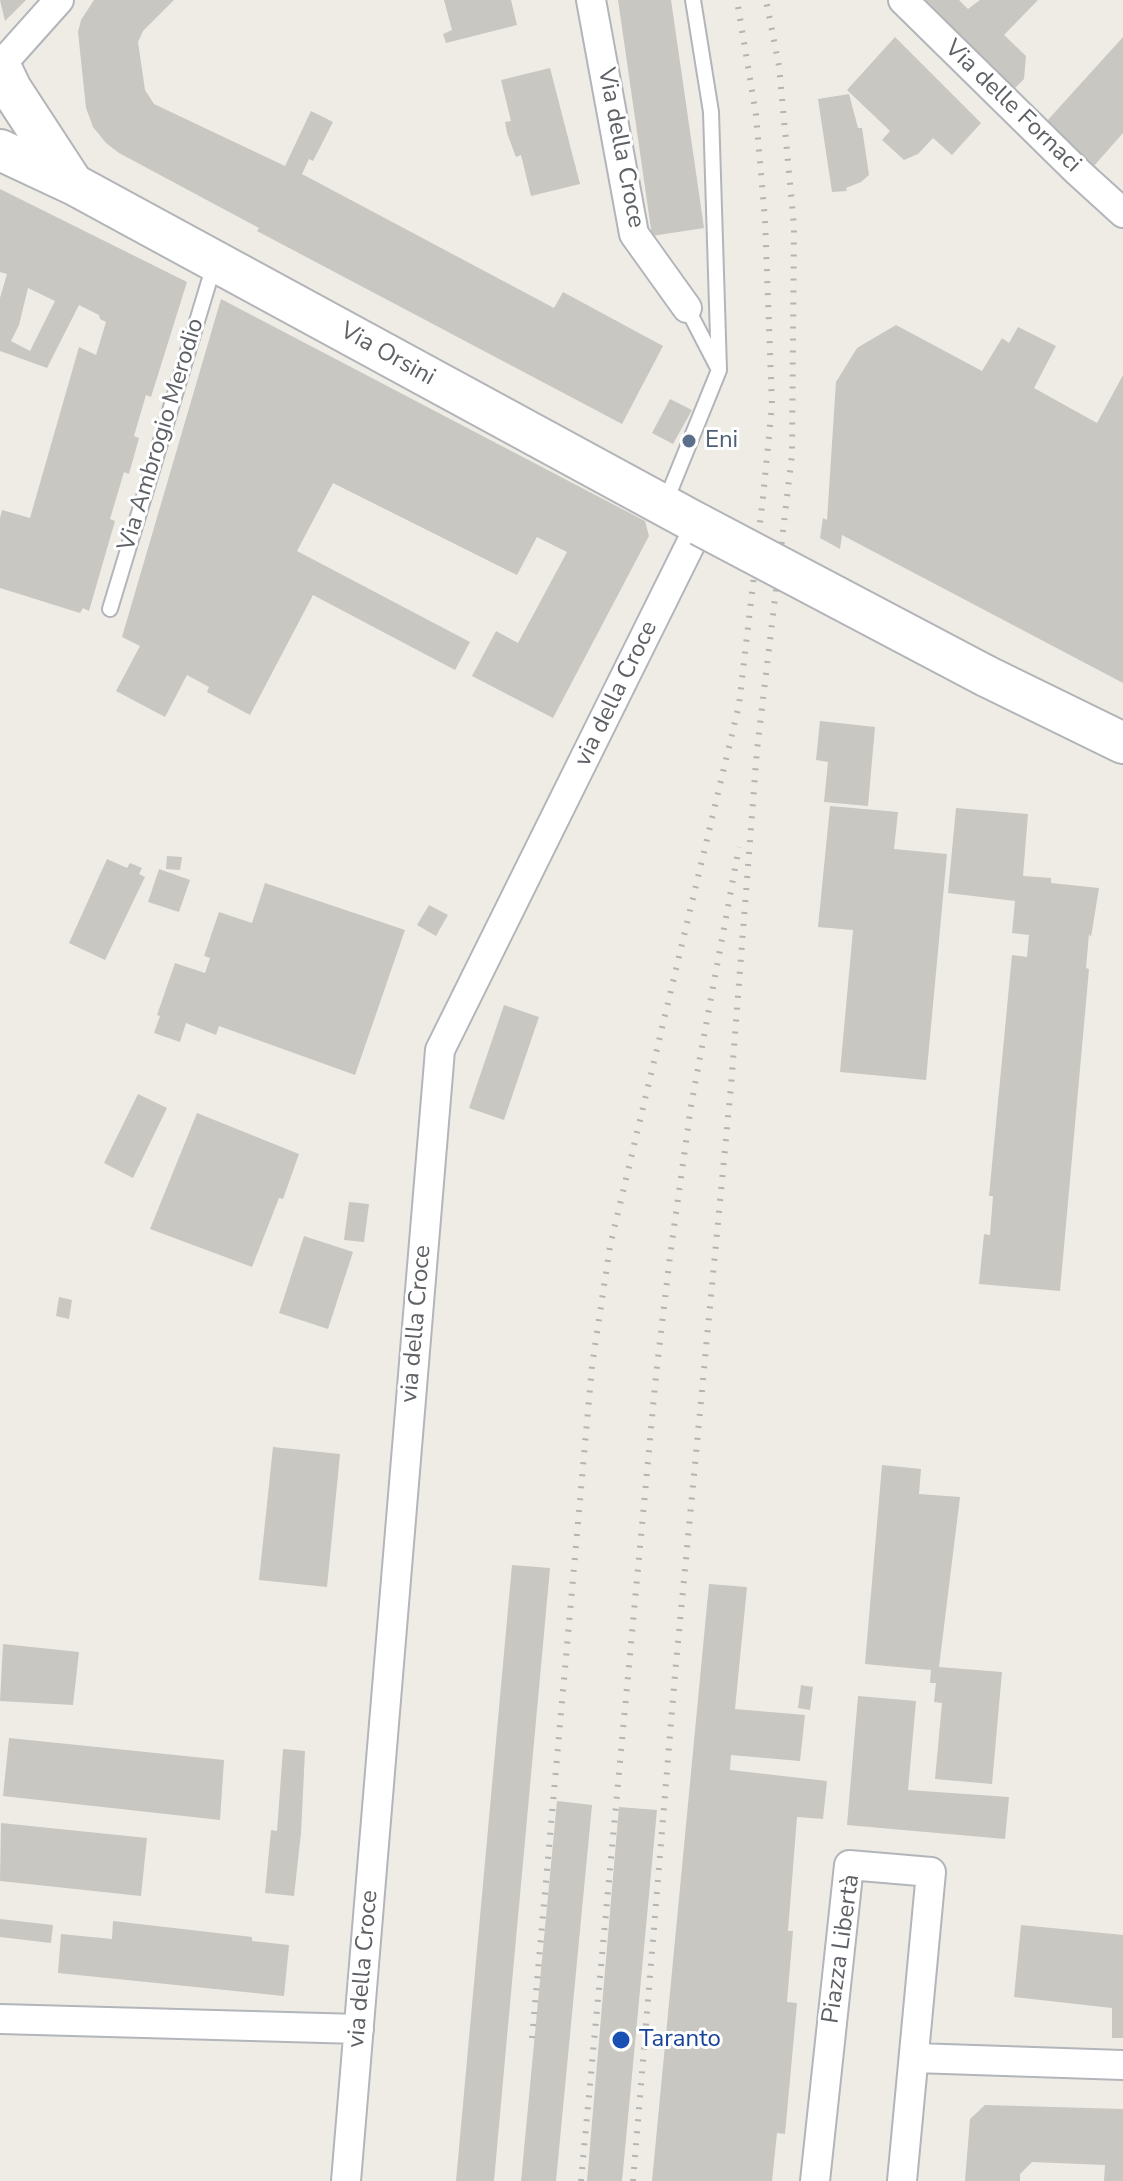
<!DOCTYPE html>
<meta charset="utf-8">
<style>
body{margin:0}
canvas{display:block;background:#eeece5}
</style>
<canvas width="1123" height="2181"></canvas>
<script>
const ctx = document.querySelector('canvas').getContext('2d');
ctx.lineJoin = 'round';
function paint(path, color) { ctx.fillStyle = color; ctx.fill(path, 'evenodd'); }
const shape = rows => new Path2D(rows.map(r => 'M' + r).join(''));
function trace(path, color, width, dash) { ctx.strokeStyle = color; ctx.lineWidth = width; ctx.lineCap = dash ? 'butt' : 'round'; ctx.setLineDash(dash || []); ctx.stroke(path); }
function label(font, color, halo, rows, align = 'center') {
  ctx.font = font + ' "Nunito Sans",sans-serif'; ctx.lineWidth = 6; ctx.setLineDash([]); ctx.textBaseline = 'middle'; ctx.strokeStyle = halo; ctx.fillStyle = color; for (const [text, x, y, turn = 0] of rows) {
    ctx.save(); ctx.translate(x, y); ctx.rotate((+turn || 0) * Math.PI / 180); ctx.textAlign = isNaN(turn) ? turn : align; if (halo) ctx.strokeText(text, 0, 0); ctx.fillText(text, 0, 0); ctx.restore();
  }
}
paint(shape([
 [0,0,26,0,5,21],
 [94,0,174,0,143,31,138,42,145,90,154,104,285,166,311,111,333,122,313,161,309,159,302,174,554,308,563,292,663,346,622,424,257,231,259,228,119,153,106,143,93,127,86,108,78,32,81,20],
 [444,0,511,0,517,25,446,43,443,34,452,30],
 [618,0,671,0,704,228,652,236],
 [917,0,959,0,968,9,980,0,1038,0,1004,35,1026,56,1024,79,1013,90],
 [895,37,981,123,952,155,933,138,918,154,904,160,882,140,890,131,847,90],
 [1123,37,1123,133,1093,167,1046,122],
 [550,68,580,184,531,196,521,155,516,157,507,133,505,122,511,121,501,80],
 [849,94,858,128,862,128,869,175,861,182,846,188,847,191,832,192,818,99],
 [0,189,187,282,151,397,146,395,134,436,139,438,129,474,124,472,110,519,115,521,89,611,83,608,80,613,0,588,0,518,2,510,30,518,79,347,96,355,106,322,100,319,99,315,79,305,47,368,0,351,0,298,7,274,0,272],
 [28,288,55,301,30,351,11,341,19,325],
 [221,299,645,521,649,536,553,718,472,676,496,631,518,643,567,552,537,537,517,575,333,483,297,551,470,642,455,670,313,595,250,715,207,692,209,687,187,675,165,717,116,691,140,646,122,637],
 [896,325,982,371,1002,338,1009,343,1018,327,1056,346,1034,388,1097,423,1123,375,1123,683,842,535,840,549,820,538,823,518,827,520,836,382,857,348],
 [670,399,692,410,673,444,652,433],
 [820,721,875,727,868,806,824,802,828,762,816,760],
 [830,806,898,812,894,849,947,854,926,1080,840,1072,853,930,818,927],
 [956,808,1028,814,1023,876,1051,878,1051,883,1099,888,1091,937,1089,934,1086,968,1089,969,1060,1291,979,1284,984,1234,990,1235,993,1196,989,1196,1012,955,1027,957,1029,935,1012,933,1015,901,948,893],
 [167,856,182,857,180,870,166,869],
 [107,859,127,868,130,863,142,868,139,874,145,877,105,960,69,943],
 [159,869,190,880,179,912,148,902],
 [265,883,405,930,355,1075,219,1026,216,1035,186,1023,180,1042,154,1033,160,1016,157,1015,175,963,205,973,210,958,204,956,219,912,252,923],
 [429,905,448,915,436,936,417,925],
 [504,1005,539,1017,504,1120,469,1108],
 [138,1094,167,1108,133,1178,104,1163],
 [197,1113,299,1154,283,1199,279,1198,252,1267,150,1229],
 [349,1202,369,1204,364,1242,344,1240],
 [304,1236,353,1252,328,1329,279,1313],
 [59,1297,72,1300,69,1319,56,1316],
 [273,1447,340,1454,327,1587,259,1580],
 [882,1465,921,1469,919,1494,960,1497,939,1667,1002,1672,992,1784,935,1779,942,1703,934,1702,936,1683,930,1683,931,1670,865,1664],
 [512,1565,550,1568,507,2037,494,2181,456,2181],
 [709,1584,747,1587,735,1709,805,1715,800,1761,731,1755,730,1770,827,1781,823,1819,797,1817,788,1931,793,1931,787,2002,797,2003,785,2134,777,2133,772,2181,652,2181],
 [3,1644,79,1652,73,1705,0,1701],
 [801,1685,813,1687,810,1710,798,1708],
 [858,1696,916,1701,908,1790,1009,1797,1005,1839,847,1825],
 [9,1738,224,1760,220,1820,3,1796],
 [283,1749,305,1751,301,1833,294,1896,265,1893,271,1830,277,1831],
 [557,1801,592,1805,556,2181,521,2181],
 [619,1807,657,1810,622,2181,587,2181],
 [1,1823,147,1838,141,1896,0,1881],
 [0,1919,53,1925,51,1943,0,1937],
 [113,1921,252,1937,252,1941,289,1945,284,1996,58,1973,61,1934,112,1939],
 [1021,1925,1123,1935,1123,2038,1112,2038,1112,2008,1014,1997],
 [985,2105,1123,2109,1123,2181,1104,2181,1105,2165,1032,2162,1020,2174,1020,2181,965,2181,970,2119]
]), '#c9c7c2');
const lane = shape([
 [687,308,717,366],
 [665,503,719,370,711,112,693,0],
 [110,609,214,265]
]);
const street = shape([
 [591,0,634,234,687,308],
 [903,0,1078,172,1123,213],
 [0,66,59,0],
 [0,2019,359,2029],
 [915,2058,1123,2065],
 [346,2181,440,1050,700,525],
 [815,2181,849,1865,931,1872,902,2181]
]);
const secondary = shape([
 [0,66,11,89,73,184],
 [0,150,73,184,700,525],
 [986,676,1123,743]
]);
trace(lane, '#b2b5b9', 18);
trace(street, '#b2b5b9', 32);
trace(secondary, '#b2b4b8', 44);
trace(lane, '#fff', 14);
trace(street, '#fff', 28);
trace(secondary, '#fff', 40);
trace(shape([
 [532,2038,592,1366,610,1246,739,705,763,497,772,405,765,220,756,115,737,0],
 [581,2181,656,1375,670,1256,691,1106,739,847],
 [633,2181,675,1674,731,1086,757,750,792,455,794,226,779,66,766,0]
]), '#b3b4b4', 6, [2, 10]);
const secondaryBridge = shape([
 [700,525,986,676]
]);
trace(secondaryBridge, '#b2b4b8', 44, []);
trace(secondaryBridge, '#fff', 40);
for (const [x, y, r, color] of [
 [689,441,8,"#5c6f8a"],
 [621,2040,10,"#1a4fb4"]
]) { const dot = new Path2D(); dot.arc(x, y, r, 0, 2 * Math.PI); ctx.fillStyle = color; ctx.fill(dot); trace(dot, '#fff', 3); }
label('24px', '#5d6064', '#fff', [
 ["Via delle Fornaci",1012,107,44],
 ["Via della Croce",620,148,79],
 ["Via Orsini",387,355,29],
 ["Via Ambrogio Merodio",162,435,-73],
 ["via della Croce",617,694,-64],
 ["via della Croce",417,1324,-85],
 ["Piazza Libertà",842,1949,-82],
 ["via della Croce",364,1969,-85]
]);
label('24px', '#4e5e75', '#fff', [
 ["Eni",705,441]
], 'left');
label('24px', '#164399', '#fff', [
 ["Taranto",639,2040]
], 'left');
</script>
